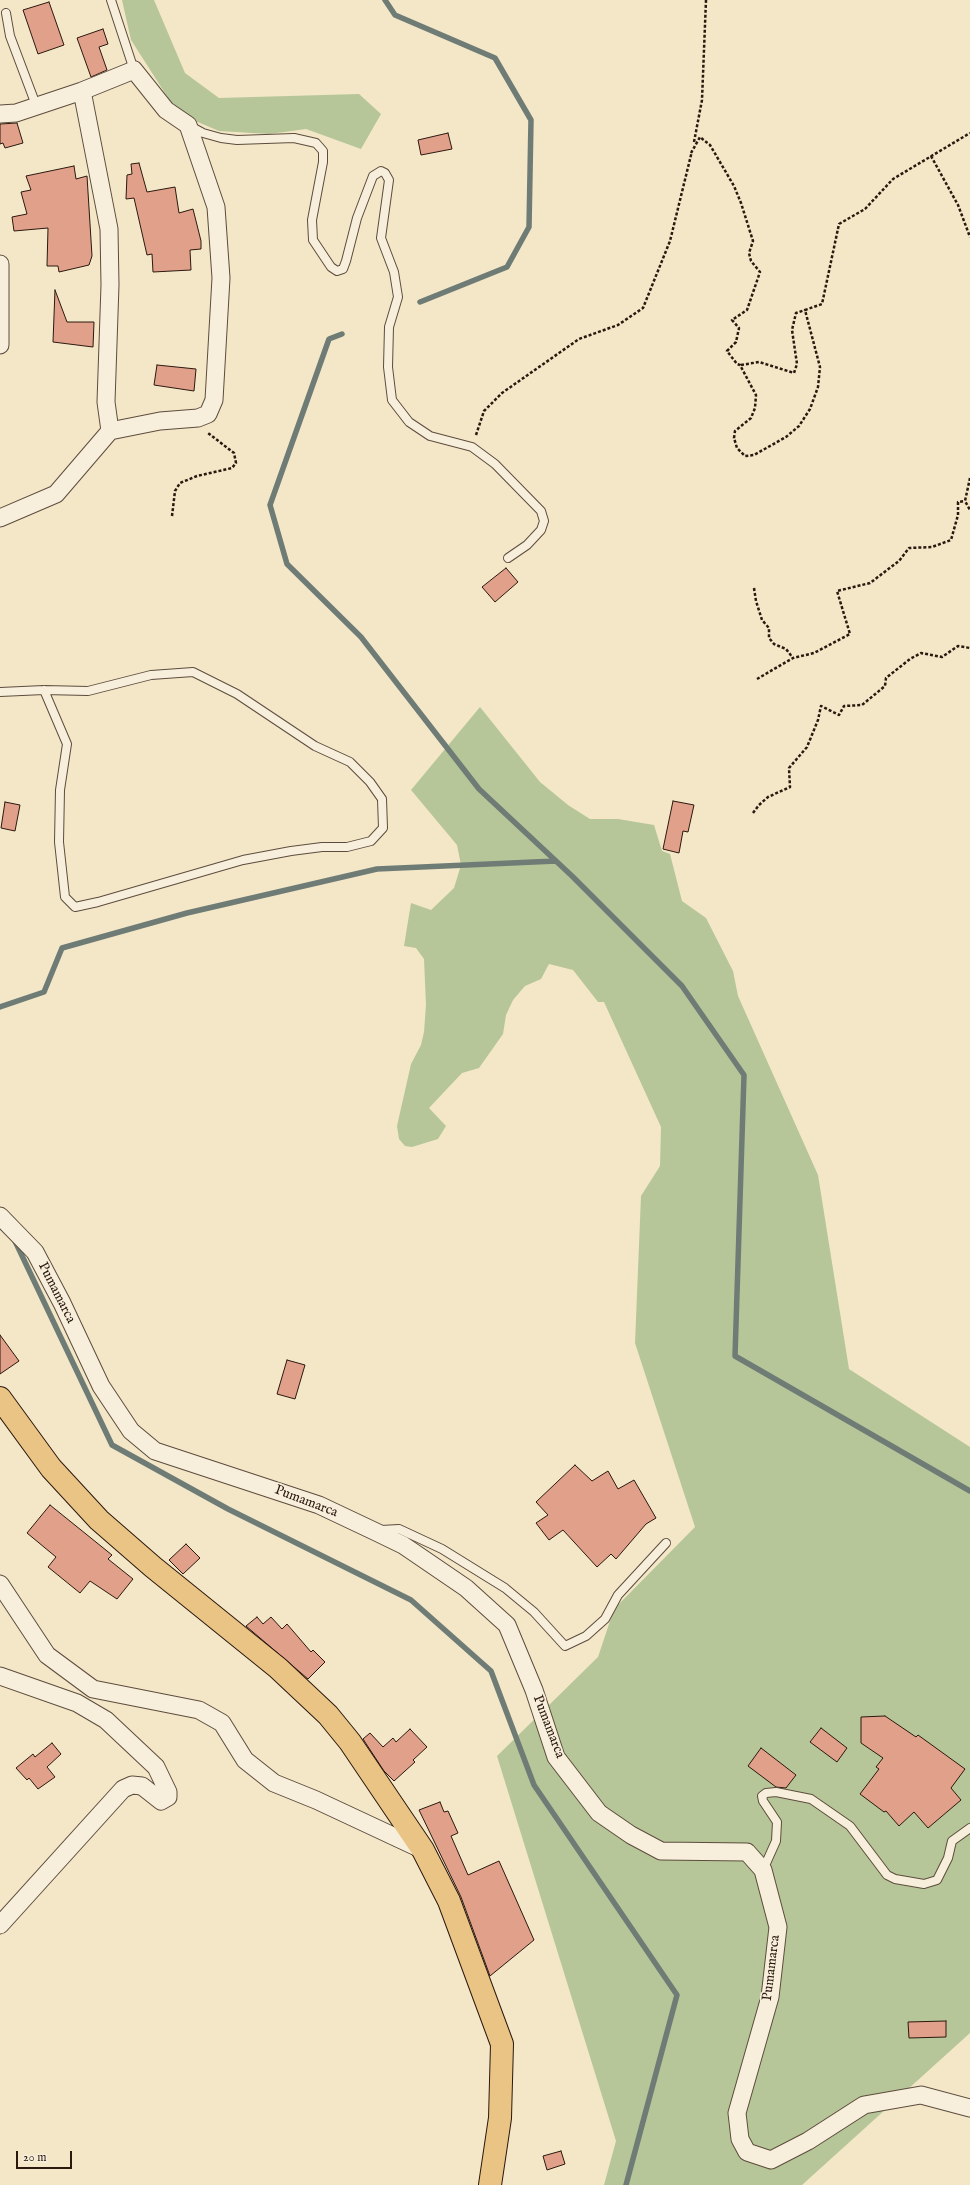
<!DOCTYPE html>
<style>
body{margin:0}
#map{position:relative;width:970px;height:2185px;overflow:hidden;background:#f3e7c8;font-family:"IM FELL English",serif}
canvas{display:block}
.scale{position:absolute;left:16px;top:2151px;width:56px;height:18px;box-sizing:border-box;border:2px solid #2b180f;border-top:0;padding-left:5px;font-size:12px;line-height:14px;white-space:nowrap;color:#2b180f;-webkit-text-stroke:3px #f7efdb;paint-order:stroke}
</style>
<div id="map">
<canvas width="970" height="2185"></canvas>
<div class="scale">20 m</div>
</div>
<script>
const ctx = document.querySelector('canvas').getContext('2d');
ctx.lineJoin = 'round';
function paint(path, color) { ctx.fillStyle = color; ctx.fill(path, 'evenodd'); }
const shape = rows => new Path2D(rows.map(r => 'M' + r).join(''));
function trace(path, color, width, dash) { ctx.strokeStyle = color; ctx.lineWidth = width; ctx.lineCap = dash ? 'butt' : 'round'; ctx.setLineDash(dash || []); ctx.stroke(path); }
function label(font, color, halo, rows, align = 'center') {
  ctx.font = font + ' "IM FELL English",serif'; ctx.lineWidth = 3.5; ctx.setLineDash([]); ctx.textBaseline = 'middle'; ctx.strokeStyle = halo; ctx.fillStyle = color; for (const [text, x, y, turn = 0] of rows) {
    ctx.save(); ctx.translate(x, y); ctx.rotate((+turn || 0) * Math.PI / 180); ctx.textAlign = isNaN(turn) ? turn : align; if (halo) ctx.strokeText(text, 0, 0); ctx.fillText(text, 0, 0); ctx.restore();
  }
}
paint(shape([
 [122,0,154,0,185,73,219,98,359,94,381,114,361,149,306,129,269,134,219,131,193,120,170,101,131,40],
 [480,707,540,782,568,805,590,819,618,819,654,825,662,851,670,854,682,901,706,918,733,971,738,996,818,1175,849,1369,970,1447,970,2033,802,2185,604,2185,616,2141,497,1756,598,1657,614,1609,695,1527,635,1343,641,1196,660,1166,661,1127,604,1002,598,1002,573,970,549,964,541,979,525,986,513,1000,506,1015,503,1034,479,1068,462,1073,429,1108,446,1126,438,1139,412,1147,405,1146,399,1139,397,1126,411,1064,421,1045,424,1032,426,1005,424,959,416,948,404,946,411,903,431,910,454,888,461,865,457,845,411,790]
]), '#b6c699');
trace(shape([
 [385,0,395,15,495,58,531,120,529,227,507,267,420,302],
 [342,334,329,339,270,505,287,564,361,637,479,789,572,876,682,986,744,1075,735,1356,970,1491],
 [0,1007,44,992,62,948,187,913,377,869,556,861],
 [15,1241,112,1445,228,1509,411,1600,491,1671,534,1785,677,1995,626,2185]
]), '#6f7c76', 5.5);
const building = shape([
 [49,2,64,45,38,54,23,10,49,2],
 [103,29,108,44,99,47,107,70,91,77,77,38,103,29],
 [17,123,23,143,5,148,3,143,0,144,0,124,17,123],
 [448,133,452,149,421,155,418,140,448,133],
 [139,163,147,192,175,187,179,213,193,209,201,241,201,249,190,250,191,270,153,272,152,254,147,255,134,198,126,199,127,175,132,174,131,164,139,163],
 [74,166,76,179,87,176,92,256,89,265,59,272,58,266,47,266,48,228,14,231,12,217,27,214,21,192,31,190,26,176,74,166],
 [55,290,67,322,94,322,93,347,53,342,55,290],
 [157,365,196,369,194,391,154,385,157,365],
 [506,568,518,582,495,602,482,587,506,568],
 [673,801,694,805,688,832,683,831,679,853,663,849,673,801],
 [5,802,20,805,15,831,1,828,5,802],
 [0,1335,19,1361,0,1374,0,1335],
 [287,1360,305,1365,295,1399,277,1394,287,1360],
 [575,1465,592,1481,608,1471,618,1489,634,1480,656,1518,646,1524,616,1559,611,1554,597,1567,563,1530,549,1540,536,1523,548,1515,536,1502,575,1465],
 [50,1505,112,1555,108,1559,133,1579,117,1599,90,1581,80,1593,48,1567,56,1557,27,1533,50,1505],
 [186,1544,200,1558,183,1574,169,1560,186,1544],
 [257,1617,263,1624,271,1617,282,1629,287,1624,311,1652,313,1650,325,1662,308,1679,246,1626,257,1617],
 [885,1716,916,1737,918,1735,965,1769,951,1788,961,1800,928,1828,914,1812,899,1826,886,1811,884,1812,860,1794,879,1769,876,1767,883,1758,861,1743,861,1717,885,1716],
 [821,1728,847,1748,837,1762,810,1742,821,1728],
 [410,1729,427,1747,413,1760,415,1762,394,1781,384,1771,363,1739,370,1733,383,1747,393,1738,396,1742,410,1729],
 [52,1743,61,1754,47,1767,55,1777,38,1789,29,1778,27,1780,16,1768,33,1754,35,1757,52,1743],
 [761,1748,796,1775,786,1788,776,1787,748,1766,761,1748],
 [440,1802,444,1812,448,1811,458,1833,451,1836,468,1875,499,1861,534,1940,490,1976,461,1897,419,1810,440,1802],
 [946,2021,946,2037,909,2038,908,2022,946,2021],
 [561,2151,565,2164,547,2170,543,2156,561,2151]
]);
paint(building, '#e1a089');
trace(building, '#2b180f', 1);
const service = shape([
 [111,0,134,70],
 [6,13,10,36,36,105],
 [190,126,203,133,221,138,237,140,294,138,316,143,323,151,323,162,312,220,313,240,331,267,337,271,343,269,346,261,357,218,373,176,381,171,385,173,389,180,381,238,394,272,398,297,389,327,388,367,392,400,409,422,430,436,472,447,495,464,541,511,544,521,541,530,527,545,508,558],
 [0,692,44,690,88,691,151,675,193,672,237,694,315,746,350,762,370,782,382,799,383,828,371,841,347,847,322,847,291,851,243,860,98,902,75,907,65,897,59,842,60,790,67,744,44,690],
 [381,1530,399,1529,442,1549,505,1588,534,1612,565,1646,586,1636,605,1619,618,1595,666,1543],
 [763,1870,776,1841,777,1822,763,1801,762,1796,766,1793,776,1792,811,1799,850,1826,887,1875,895,1879,924,1884,937,1880,948,1858,952,1841,970,1828]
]);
const minor = shape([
 [0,114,16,113,82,91,109,229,110,285,106,402,110,431],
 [0,264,0,345],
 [0,518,56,494,110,431,160,421,198,418,208,414,214,400,221,278,216,207,188,125,166,110,134,70,82,91],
 [0,1216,35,1252,62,1303,101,1386,131,1431,155,1451,319,1505,374,1531,403,1545,466,1588,507,1625,534,1690,556,1757,599,1813,631,1835,661,1851,747,1852,763,1870,778,1927,770,1997,737,2113,740,2139,747,2152,771,2160,808,2141,864,2105,921,2095,970,2108],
 [0,1584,47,1655,93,1689,199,1710,222,1723,245,1760,274,1783,316,1800,423,1850],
 [0,1676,77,1703,106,1720,156,1767,168,1792,168,1797,161,1801,142,1786,132,1785,123,1789,0,1925]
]);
const primary = shape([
 [0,1398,51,1468,99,1520,153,1567,278,1668,328,1715,350,1742,423,1850,449,1901,502,2044,500,2118,490,2185]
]);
trace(service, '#5d4c3d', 10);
trace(minor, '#5d4c3d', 19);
trace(primary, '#2b180f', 24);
trace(shape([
 [694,142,702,100,706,0],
 [691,153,700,137,710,145,734,186,741,203,753,241,749,253,751,261,760,272,747,310,732,320,739,328,736,342,727,351,737,364,740,365,756,395,755,408,751,418,735,431,734,438,737,448,745,456,754,455,786,437,799,426,810,409,818,387,820,367,805,310,822,304,839,224,865,209,893,179,970,133],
 [931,156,958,205,970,237],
 [741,365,759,362,794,373,797,364,792,330,796,313,805,310],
 [476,435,484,411,502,393,579,339,618,325,643,308,670,241,692,151],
 [970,478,965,501,970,510],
 [172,516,175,491,180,483,197,476,232,468,236,463,234,453,208,433],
 [754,588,756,601,762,620,769,628,769,638,774,644,786,649,793,658],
 [757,679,793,658,814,653,850,634,837,591,870,583,899,561,909,548,932,547,951,540,958,515,958,502,965,501],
 [753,813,759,805,768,797,790,787,789,768,807,747,818,720,821,706,839,715,844,706,862,705,885,686,886,678,910,659,921,653,942,657,958,646,970,648]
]), '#2b180f', 2.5, [3, 2]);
trace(service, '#f7efdb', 8);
trace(minor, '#f7efdb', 17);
trace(primary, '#eac484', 22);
label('14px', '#2b180f', '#f7efdb', [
 ["Pumamarca",56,1293,63],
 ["Pumamarca",306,1502,21],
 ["Pumamarca",548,1727,69],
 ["Pumamarca",772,1968,-83]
]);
</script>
